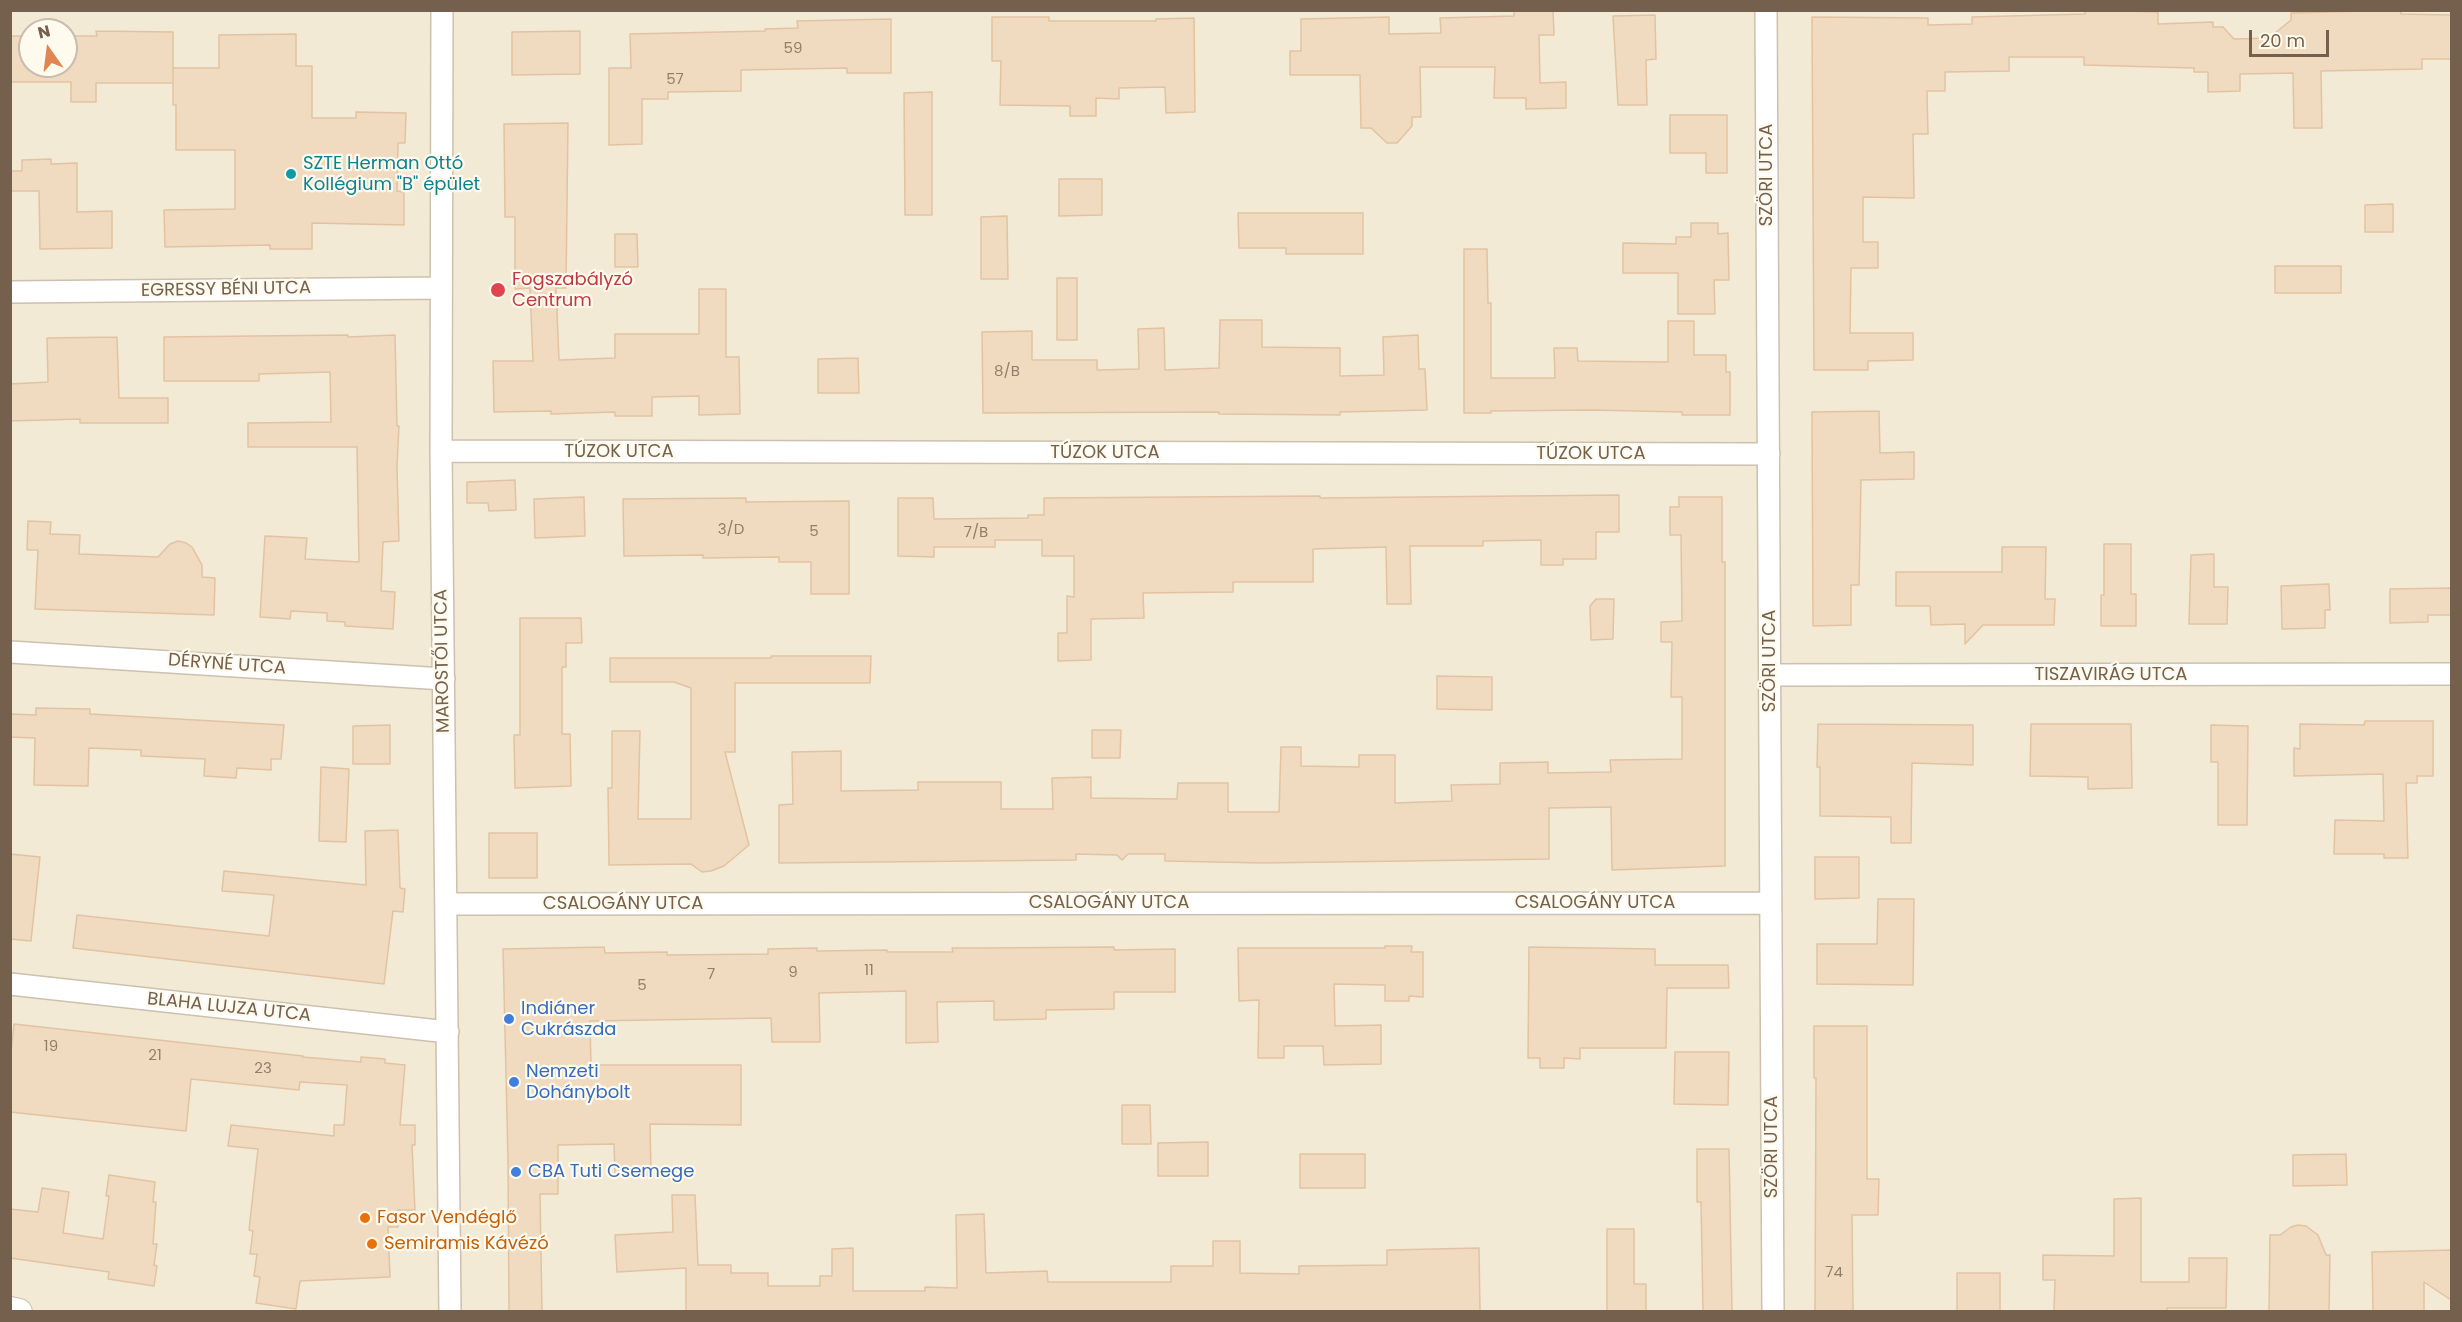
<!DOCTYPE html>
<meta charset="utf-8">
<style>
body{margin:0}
#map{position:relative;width:2462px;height:1322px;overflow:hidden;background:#fbf7e7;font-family:Poppins,sans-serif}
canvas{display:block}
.frame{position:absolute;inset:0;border:12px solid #74604d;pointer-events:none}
.north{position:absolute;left:18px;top:18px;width:60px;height:60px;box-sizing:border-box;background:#fefaee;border:2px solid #c7bcae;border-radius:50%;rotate:346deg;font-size:16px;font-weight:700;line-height:24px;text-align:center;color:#74604d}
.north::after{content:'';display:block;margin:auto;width:21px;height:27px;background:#df8653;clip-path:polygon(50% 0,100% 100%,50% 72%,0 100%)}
.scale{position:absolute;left:2249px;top:30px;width:80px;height:27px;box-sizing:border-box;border:3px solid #74604d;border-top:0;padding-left:8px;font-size:18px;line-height:21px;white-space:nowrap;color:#74604d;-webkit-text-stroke:4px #fefaee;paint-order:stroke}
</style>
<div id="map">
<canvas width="2462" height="1322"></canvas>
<div class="frame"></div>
<div class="north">N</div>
<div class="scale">20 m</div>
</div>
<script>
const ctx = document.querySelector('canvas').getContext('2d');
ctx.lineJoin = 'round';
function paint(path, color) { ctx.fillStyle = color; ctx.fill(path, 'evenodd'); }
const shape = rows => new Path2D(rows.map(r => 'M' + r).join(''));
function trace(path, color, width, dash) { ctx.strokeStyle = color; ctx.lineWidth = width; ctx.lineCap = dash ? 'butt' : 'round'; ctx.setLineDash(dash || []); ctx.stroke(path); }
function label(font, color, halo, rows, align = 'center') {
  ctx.font = font + ' Poppins,sans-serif'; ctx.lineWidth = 4.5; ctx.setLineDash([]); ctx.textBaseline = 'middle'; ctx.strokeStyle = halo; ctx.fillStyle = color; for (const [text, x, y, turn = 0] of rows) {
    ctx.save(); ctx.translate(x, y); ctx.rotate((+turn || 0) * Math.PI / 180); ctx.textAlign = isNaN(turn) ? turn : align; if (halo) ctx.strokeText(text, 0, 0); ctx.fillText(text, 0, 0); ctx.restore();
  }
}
paint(shape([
 [11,11,2451,11,2451,1311,11,1311],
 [30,30,66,30,66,66,30,66]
]), '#f3ead6');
const building = shape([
 [1514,10,1553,10,1554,35,1539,35,1540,83,1566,82,1566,108,1526,109,1526,98,1494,98,1495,67,1420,67,1421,117,1412,117,1412,126,1397,143,1387,143,1371,128,1361,128,1360,75,1290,75,1290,51,1301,51,1301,19,1389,17,1389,34,1441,33,1440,18,1514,16,1514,10],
 [2085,10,2158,12,2158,24,2213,22,2213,27,2223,27,2234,39,2269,38,2291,20,2291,13,2401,10,2401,14,2451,15,2451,59,2422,59,2422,69,2321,71,2322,128,2294,128,2293,73,2240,74,2240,91,2208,92,2208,72,2194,72,2194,68,2084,65,2084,57,2009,57,2009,71,1945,72,1945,91,1927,91,1928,134,1913,134,1914,198,1863,197,1863,242,1878,242,1878,268,1851,268,1850,333,1913,333,1913,360,1868,361,1868,370,1814,370,1812,17,1928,18,1928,25,1972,24,1972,17,2085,14,2085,10],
 [1655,15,1656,59,1646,60,1647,105,1618,105,1613,16,1655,15],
 [992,17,1049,17,1049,21,1156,21,1156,19,1194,18,1195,112,1166,113,1165,87,1119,88,1119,99,1096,98,1096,116,1070,116,1070,106,1000,105,1001,61,992,61,992,17],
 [891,19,891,73,847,73,847,68,741,70,741,91,668,92,668,99,642,99,642,144,609,145,609,68,631,68,630,34,765,31,765,29,798,28,797,21,891,19],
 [96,31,173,32,173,82,173,68,219,68,219,35,296,34,296,66,312,66,312,118,356,118,356,112,406,113,405,143,398,143,397,191,404,192,404,225,312,223,312,249,270,249,270,245,165,247,164,210,235,209,235,150,176,150,176,105,173,105,173,83,96,83,96,102,71,102,71,82,10,82,10,36,30,36,30,66,66,66,66,36,97,36,96,31],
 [580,31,580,74,512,75,512,32,580,31],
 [932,92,932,215,905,215,904,93,932,92],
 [1670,115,1727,115,1727,173,1706,173,1706,153,1670,153,1670,115],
 [568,123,566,288,556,288,559,360,615,358,615,334,699,334,699,289,726,289,726,357,739,357,740,414,699,415,699,396,652,397,652,416,615,416,615,412,551,414,551,411,494,412,493,361,533,361,530,288,515,289,515,217,505,217,504,124,568,123],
 [51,159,51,164,77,163,77,212,112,211,112,248,40,249,39,191,10,191,10,171,22,171,22,160,51,159],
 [1059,179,1102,179,1102,215,1059,216,1059,179],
 [2393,204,2393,232,2365,232,2365,205,2393,204],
 [1238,213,1363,213,1363,254,1286,254,1286,248,1239,248,1238,213],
 [1007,216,1008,279,981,279,981,217,1007,216],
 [1691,223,1718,223,1718,234,1728,233,1729,280,1714,280,1715,314,1678,314,1678,273,1623,273,1623,243,1676,244,1676,237,1691,237,1691,223],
 [615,234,637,234,638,267,615,267,615,234],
 [1464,249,1487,249,1488,303,1491,303,1491,378,1555,378,1554,348,1577,348,1578,361,1668,362,1668,321,1694,321,1694,355,1726,355,1726,372,1730,372,1730,415,1682,415,1682,412,1590,410,1491,411,1491,413,1464,413,1464,249],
 [2275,266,2341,266,2341,293,2275,293,2275,266],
 [1057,278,1077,278,1077,340,1057,340,1057,278],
 [1220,320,1262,320,1262,347,1340,348,1340,376,1384,375,1383,337,1418,335,1419,369,1425,369,1427,410,1340,412,1340,415,1219,414,1219,412,983,413,982,332,1032,331,1032,360,1097,360,1097,370,1139,369,1138,329,1164,328,1165,370,1219,368,1220,320],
 [348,335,348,337,395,335,397,426,399,426,397,466,399,541,383,542,381,591,395,592,393,629,345,626,345,622,327,621,327,613,291,611,290,619,260,617,265,536,307,538,305,559,359,562,357,447,248,447,248,423,331,422,330,372,259,374,259,381,164,381,164,337,348,335],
 [117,337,119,398,168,398,168,423,80,423,80,419,10,421,10,384,48,382,47,338,117,337],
 [858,358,859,393,818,393,818,359,858,358],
 [1879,411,1880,453,1914,452,1914,479,1861,480,1859,585,1851,585,1851,625,1813,626,1812,412,1879,411],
 [515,480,516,510,489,511,488,503,467,503,467,482,515,480],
 [1619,495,1619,532,1596,532,1596,559,1563,559,1563,565,1541,565,1541,540,1483,541,1483,546,1410,546,1411,604,1387,604,1386,547,1313,549,1313,582,1233,582,1233,592,1143,593,1144,618,1091,619,1091,660,1058,661,1058,633,1067,633,1067,596,1074,597,1074,556,1042,556,1042,540,995,540,995,547,934,547,934,557,898,556,898,498,933,498,934,519,1028,518,1028,515,1044,515,1044,498,1320,496,1320,498,1619,495],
 [584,497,585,536,535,538,534,499,584,497],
 [1679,497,1722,497,1722,562,1725,562,1725,866,1612,870,1611,807,1549,808,1549,859,1263,863,1165,861,1165,854,1128,854,1122,860,1117,855,1076,854,1076,860,779,863,779,805,793,804,792,752,841,751,841,791,918,790,918,782,1001,782,1001,809,1053,809,1052,778,1091,777,1091,798,1177,799,1178,783,1228,783,1228,812,1279,812,1281,747,1301,747,1301,766,1359,767,1359,755,1395,755,1395,803,1452,801,1451,785,1500,784,1500,763,1548,762,1548,773,1611,772,1610,760,1682,759,1682,697,1671,697,1672,642,1661,642,1661,622,1682,621,1681,535,1670,535,1670,507,1679,507,1679,497],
 [746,498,746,502,849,501,849,594,811,594,811,562,779,562,779,557,703,558,703,555,624,556,623,499,746,498],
 [28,521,51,522,50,534,80,535,79,554,158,557,170,544,178,541,186,543,192,547,202,565,202,577,215,578,214,615,35,609,38,550,27,550,28,521],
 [2104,544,2131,544,2131,594,2136,594,2136,626,2101,626,2101,595,2104,595,2104,544],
 [2002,547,2046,547,2045,599,2055,599,2054,625,1983,625,1965,644,1965,624,1931,625,1930,606,1896,606,1896,572,2002,572,2002,547],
 [2214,554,2214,587,2228,587,2227,624,2189,624,2191,555,2214,554],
 [2329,584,2330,610,2325,610,2325,628,2282,629,2281,586,2329,584],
 [2451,588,2451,615,2428,615,2428,622,2390,623,2390,589,2451,588],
 [1596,599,1614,599,1613,639,1591,640,1590,606,1596,599],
 [520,618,581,618,582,643,566,643,566,667,562,667,562,734,570,734,571,786,515,788,514,735,520,735,520,618],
 [771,656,871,656,870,683,735,683,735,752,725,752,749,845,724,866,711,871,702,872,691,864,609,865,608,788,612,788,612,731,640,731,638,819,691,819,691,688,674,682,610,682,610,658,771,658,771,656],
 [1437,676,1492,677,1492,710,1437,709,1437,676],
 [36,708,90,709,90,714,284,725,281,759,271,759,271,770,237,768,236,778,204,776,205,759,141,756,141,750,89,748,88,786,34,785,35,738,10,737,10,714,36,715,36,708],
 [2365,721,2433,721,2433,776,2417,776,2417,783,2406,783,2408,858,2384,858,2384,854,2334,854,2335,820,2384,821,2383,774,2294,776,2294,748,2300,749,2300,724,2364,725,2365,721],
 [1818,724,1973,725,1973,765,1912,763,1911,843,1891,843,1891,817,1820,816,1820,767,1817,767,1818,724],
 [2031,724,2131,724,2132,788,2088,789,2088,777,2030,776,2031,724],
 [390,725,390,764,353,764,353,726,390,725],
 [2211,725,2248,726,2247,825,2218,825,2218,762,2211,762,2211,725],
 [1092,730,1121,730,1120,758,1092,758,1092,730],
 [321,767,349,769,346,842,319,841,321,767],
 [398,830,400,888,405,889,403,912,393,911,384,984,73,948,77,915,269,936,274,895,222,891,224,871,366,885,365,831,398,830],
 [489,833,537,833,537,878,489,878,489,833],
 [10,854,40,857,31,941,10,939,10,854],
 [1815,857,1859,857,1859,898,1815,899,1815,857],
 [1878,899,1914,899,1913,985,1817,984,1817,944,1877,944,1878,899],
 [1385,946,1412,946,1411,952,1423,952,1423,997,1409,996,1409,1001,1385,1001,1385,985,1334,984,1335,1026,1381,1025,1381,1064,1324,1065,1323,1046,1284,1046,1284,1058,1258,1058,1259,1000,1239,1001,1238,948,1385,948,1385,946],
 [604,947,605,953,667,952,667,955,768,954,768,949,817,948,817,951,887,950,887,952,953,952,952,948,985,948,1114,947,1114,950,1175,949,1175,992,1114,992,1114,1009,1046,1010,1046,1019,994,1020,994,1001,937,1002,938,1042,906,1043,906,991,819,993,820,1042,772,1042,771,1018,590,1021,591,1065,741,1065,741,1125,650,1124,651,1175,615,1175,614,1144,558,1145,558,1194,540,1194,542,1311,509,1311,508,1159,503,949,604,947],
 [1529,947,1655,949,1655,965,1728,965,1729,988,1667,988,1666,1048,1580,1048,1580,1059,1564,1058,1564,1068,1540,1068,1540,1058,1528,1058,1529,947],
 [14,1024,303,1056,303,1057,361,1062,361,1057,385,1059,385,1063,405,1065,400,1125,415,1125,415,1145,412,1145,415,1210,397,1210,398,1227,388,1227,390,1277,300,1281,296,1309,256,1303,260,1277,254,1276,257,1254,250,1254,253,1231,249,1230,258,1149,228,1146,231,1125,334,1136,334,1125,344,1125,347,1085,300,1082,299,1090,191,1079,186,1131,10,1112,10,1062,14,1024],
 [1814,1026,1867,1026,1867,1179,1879,1179,1878,1215,1852,1215,1853,1311,1815,1311,1816,1078,1814,1078,1814,1026],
 [1675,1052,1729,1052,1728,1105,1674,1104,1675,1052],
 [1122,1105,1150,1105,1151,1144,1122,1144,1122,1105],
 [1208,1142,1208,1176,1158,1176,1158,1143,1208,1142],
 [1697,1149,1729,1149,1732,1311,1703,1311,1701,1202,1697,1202,1697,1149],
 [1300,1154,1365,1154,1365,1188,1300,1188,1300,1154],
 [2346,1154,2347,1185,2293,1186,2293,1155,2346,1154],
 [109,1175,155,1182,153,1202,156,1202,153,1244,157,1244,154,1265,157,1266,154,1286,108,1279,109,1272,10,1258,10,1209,38,1212,42,1188,69,1192,63,1233,103,1239,109,1196,106,1196,109,1175],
 [672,1195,695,1195,698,1265,731,1265,731,1273,768,1273,768,1286,820,1286,820,1276,832,1276,832,1249,853,1248,853,1291,925,1291,925,1287,957,1288,956,1215,984,1214,986,1273,1047,1271,1048,1282,1171,1282,1171,1266,1213,1266,1213,1241,1240,1241,1240,1273,1299,1274,1299,1266,1387,1265,1387,1250,1479,1248,1480,1311,686,1311,686,1268,617,1272,615,1235,673,1232,672,1195],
 [2141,1198,2141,1282,2189,1282,2189,1258,2227,1258,2226,1308,2167,1308,2167,1311,2054,1311,2055,1280,2043,1280,2043,1255,2114,1256,2114,1199,2141,1198],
 [2298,1225,2306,1226,2318,1235,2326,1255,2330,1255,2329,1311,2269,1311,2270,1235,2280,1235,2291,1227,2298,1225],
 [1607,1229,1634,1229,1634,1284,1646,1284,1646,1311,1607,1311,1607,1229],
 [2451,1250,2451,1300,2424,1282,2424,1311,2373,1311,2372,1252,2451,1250],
 [1957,1273,2000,1273,2000,1311,1957,1311,1957,1273]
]);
paint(building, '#f0dac0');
trace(building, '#e2c3a1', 1.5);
const minor = shape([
 [442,10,441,451,450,1312],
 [1766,10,1773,1312],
 [10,292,441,288],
 [441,451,1769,454],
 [10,652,444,679],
 [1770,675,2452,674],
 [446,904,1771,903],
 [10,984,448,1032]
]);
const tertiary = shape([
 [10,1310,19,1312]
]);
trace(minor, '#cdc0ae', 24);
trace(tertiary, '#cdc0ae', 28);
trace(minor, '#fff', 21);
trace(tertiary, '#fff', 26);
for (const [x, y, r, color] of [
 [291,174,6,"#0f9aa8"],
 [498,290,8,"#e0444e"],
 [509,1019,6,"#3f7fe0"],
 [514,1082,6,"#3f7fe0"],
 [516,1172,6,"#3f7fe0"],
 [365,1218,6,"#e8710a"],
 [372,1244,6,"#e8710a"]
]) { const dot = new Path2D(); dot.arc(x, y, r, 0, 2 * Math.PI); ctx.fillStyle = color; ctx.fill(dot); trace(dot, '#fefaee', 2); }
label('15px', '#937e6a', null, [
 ["59",793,49],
 ["57",675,80],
 ["8/B",1007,372],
 ["3/D",731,530],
 ["5",814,532],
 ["7/B",976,533],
 ["11",869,971],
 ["9",793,973],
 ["7",711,975],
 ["5",642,986],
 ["19",51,1047],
 ["21",155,1056],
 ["23",263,1069],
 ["74",1834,1273]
]);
label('18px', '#0d838f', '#fefaee', [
 ["SZTE Herman Ottó",303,164],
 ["Kollégium \"B\" épület",303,185]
], 'left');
label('18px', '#74604d', '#fefaee', [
 ["SZÖRI UTCA",1767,175,-90],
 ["EGRESSY BÉNI UTCA",226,290,-1],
 ["TÚZOK UTCA",619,452],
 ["TÚZOK UTCA",1105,453],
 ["TÚZOK UTCA",1591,454],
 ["MAROSTŐI UTCA",443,661,-91],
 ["SZÖRI UTCA",1770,661,-90],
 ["DÉRYNÉ UTCA",227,665,4],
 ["TISZAVIRÁG UTCA",2111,675],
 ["CSALOGÁNY UTCA",1109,903],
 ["CSALOGÁNY UTCA",1595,903],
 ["CSALOGÁNY UTCA",623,904],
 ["BLAHA LUJZA UTCA",229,1008,6],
 ["SZÖRI UTCA",1772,1147,-90]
]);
label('18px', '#be3a42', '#fefaee', [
 ["Fogszabályzó",512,280],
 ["Centrum",512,301]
], 'left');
label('18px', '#366cbe', '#fefaee', [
 ["Indiáner",521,1009],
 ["Cukrászda",521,1030],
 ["Nemzeti",526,1072],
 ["Dohánybolt",526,1093],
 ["CBA Tuti Csemege",528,1172]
], 'left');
label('18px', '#c56008', '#fefaee', [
 ["Fasor Vendéglő",377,1218],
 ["Semiramis Kávézó",384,1244]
], 'left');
</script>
